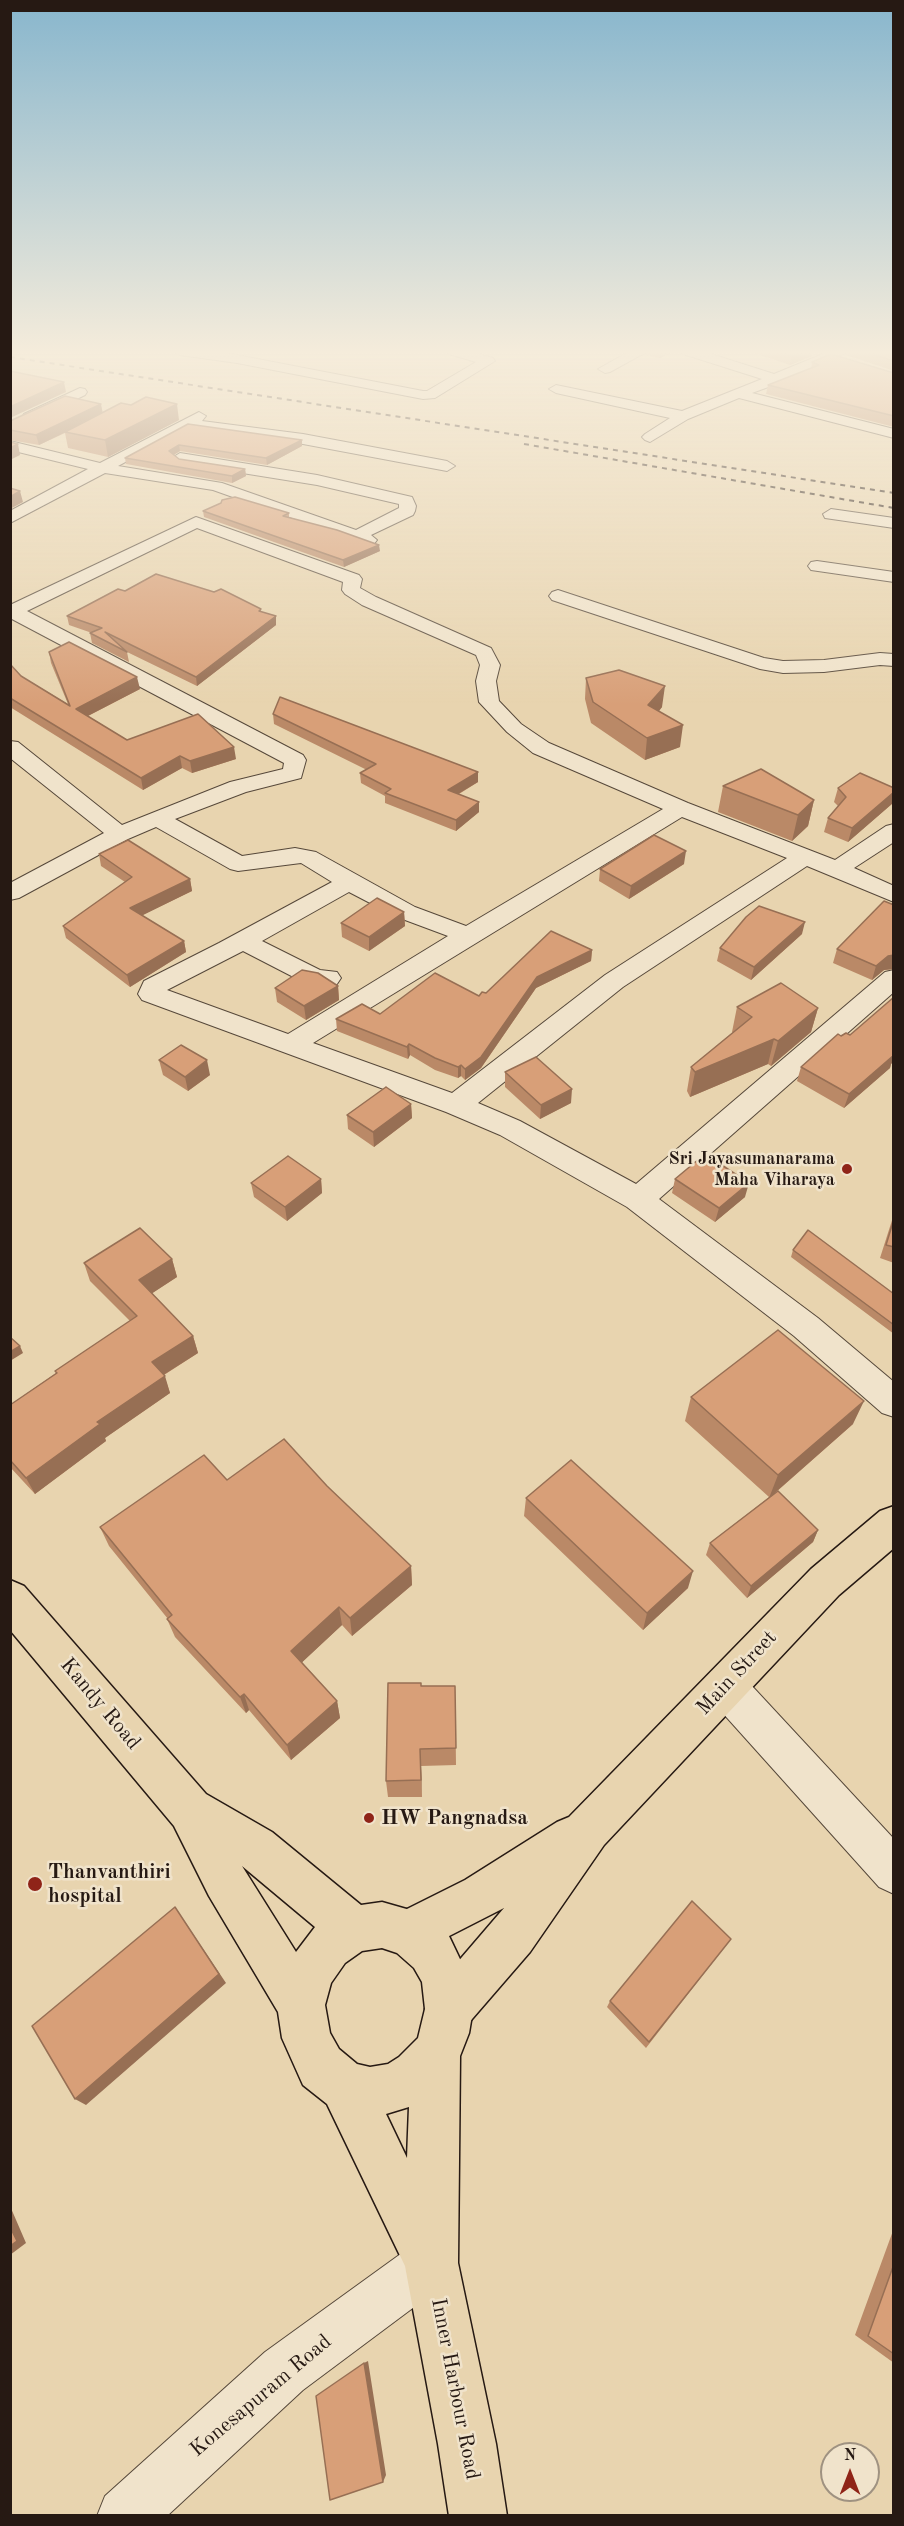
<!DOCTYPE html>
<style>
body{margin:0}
#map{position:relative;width:904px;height:2526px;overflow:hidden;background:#e8d4af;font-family:"Old Standard TT",serif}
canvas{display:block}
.frame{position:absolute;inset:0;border:12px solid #261913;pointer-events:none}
.north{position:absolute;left:820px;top:2442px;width:60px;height:60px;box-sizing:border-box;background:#f0e3cb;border:2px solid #9f9281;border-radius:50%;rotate:0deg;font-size:16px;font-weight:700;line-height:24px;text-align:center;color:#261913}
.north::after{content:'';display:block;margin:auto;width:21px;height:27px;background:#8f2418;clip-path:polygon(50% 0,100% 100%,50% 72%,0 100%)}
</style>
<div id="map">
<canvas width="904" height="2526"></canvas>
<div class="frame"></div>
<div class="north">N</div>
</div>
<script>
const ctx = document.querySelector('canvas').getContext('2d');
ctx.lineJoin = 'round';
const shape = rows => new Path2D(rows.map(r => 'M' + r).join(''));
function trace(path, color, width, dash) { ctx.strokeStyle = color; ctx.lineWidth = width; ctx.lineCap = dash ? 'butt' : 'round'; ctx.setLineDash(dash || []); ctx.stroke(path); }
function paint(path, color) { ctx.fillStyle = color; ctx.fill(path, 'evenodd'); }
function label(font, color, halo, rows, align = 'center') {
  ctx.font = font + ' "Old Standard TT",serif'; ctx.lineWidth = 5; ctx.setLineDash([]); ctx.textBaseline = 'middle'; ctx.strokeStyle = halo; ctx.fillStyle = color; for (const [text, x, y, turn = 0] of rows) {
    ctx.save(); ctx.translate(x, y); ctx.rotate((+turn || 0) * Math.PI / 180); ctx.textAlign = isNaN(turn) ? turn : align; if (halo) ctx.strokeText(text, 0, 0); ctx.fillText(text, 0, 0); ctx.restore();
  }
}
const street = shape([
 [173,351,210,351,237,355,423,391,427,391,476,362,449,354,447,351,469,351,493,358,495,361,435,398,423,399,237,363,180,355,173,351],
 [630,351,648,351,610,372,605,373,598,369,630,351],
 [681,351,702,351,774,374,830,351,849,351,782,382,752,393,894,429,894,438,739,398,688,419,650,442,645,440,642,437,645,434,670,418,556,393,549,389,556,385,682,411,762,379,683,354,681,351],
 [80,388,85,389,87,392,85,395,34,420,24,420,22,417,24,414,80,388],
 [199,412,206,416,202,421,303,434,447,461,455,466,447,471,303,444,188,428,118,466,222,483,356,530,399,508,399,504,317,485,180,463,172,458,180,453,317,475,412,497,416,506,415,511,413,515,371,535,377,540,374,544,368,545,213,490,105,473,10,523,10,511,88,469,10,450,10,441,100,463,199,412],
 [831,509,894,518,894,528,825,518,823,514,831,509],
 [196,517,359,575,362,579,360,588,376,597,491,648,500,665,496,681,499,701,521,724,549,743,688,803,835,860,886,826,894,824,894,842,854,868,894,886,894,902,807,866,623,987,478,1103,520,1121,636,1184,885,972,894,970,894,992,659,1199,818,1318,894,1382,894,1417,882,1413,794,1336,627,1207,500,1135,446,1112,142,1000,138,994,144,981,219,943,332,882,301,863,238,871,230,869,156,827,128,839,19,898,10,900,10,883,104,833,10,758,10,741,18,742,122,825,230,782,283,769,284,763,10,618,10,605,196,517],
 [197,528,343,582,342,590,345,594,362,605,476,655,480,665,476,681,479,702,507,732,533,753,663,809,466,926,415,907,316,852,295,848,242,856,175,819,246,792,301,778,306,760,303,755,27,611,197,528],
 [682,817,787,858,605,975,452,1093,313,1043,682,817],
 [349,892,397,917,448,936,288,1034,167,990,243,951,307,984,316,986,337,984,341,978,337,972,320,970,262,941,349,892],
 [817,561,894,572,894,582,811,570,808,566,811,562,817,561],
 [558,590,764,658,783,661,824,660,880,653,894,654,894,666,880,665,824,672,783,673,760,669,552,600,549,596,552,592,558,590],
 [725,1666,739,1672,894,1839,894,1894,879,1887,711,1700,705,1686,711,1672,725,1666],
 [431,2237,449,2245,457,2263,449,2281,303,2390,167,2516,97,2516,105,2496,265,2352,413,2245,431,2237]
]);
const primary = shape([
 [894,1506,894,1548,839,1595,604,1845,530,1952,466,2026,449,2033,432,2026,425,2009,432,1992,504,1908,410,1956,393,1950,387,1933,393,1916,465,1880,557,1822,569,1817,811,1569,880,1511,894,1506]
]);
const highway = shape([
 [10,1580,24,1586,206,1794,272,1832,361,1905,382,1902,410,1910,427,1916,448,1934,469,1978,473,2009,469,2033,460,2056,458,2263,496,2444,507,2516,449,2516,438,2444,405,2266,327,2104,303,2085,282,2038,278,2012,209,1896,174,1826,10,1630,10,1580],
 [242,1866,315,1927,296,1952,242,1866],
 [382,1948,397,1953,414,1968,422,1982,425,2009,418,2038,399,2057,388,2064,370,2067,357,2064,339,2049,330,2033,325,2005,331,1983,345,1963,362,1951,382,1948],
 [409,2107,407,2158,386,2114,409,2107]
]);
trace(street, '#56483a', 2);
trace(primary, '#261913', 3);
trace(highway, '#261913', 3);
paint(street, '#f0e3cb');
paint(primary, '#e8d4af');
paint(highway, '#e8d4af');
trace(shape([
 [10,357,894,493],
 [524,444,894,508]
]), '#261913', 2, [5, 5]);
paint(shape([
 [646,351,675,351,660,358,646,355],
 [748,351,813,351,812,356,790,365],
 [847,351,894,351,894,371,846,355],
 [812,362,894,373,894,427,766,394,768,385,811,369],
 [102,413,179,420,108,457,68,448,65,433,39,445,10,440,10,421],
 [188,424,302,446,267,465,180,451,174,455,179,459,245,469,246,476,232,483,126,464,125,458],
 [203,511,289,513,289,518,380,551,344,567,204,517],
 [125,591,261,609,261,611,276,625,197,686,125,651,127,652,129,662,92,643,90,633,92,633,69,625,67,616],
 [49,652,140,689,88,716,127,740,236,759,192,773,182,768,143,790,10,707,10,664,21,676,68,704,51,663],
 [586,678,662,707,659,711,680,747,645,760,591,723,585,699],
 [273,714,478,772,478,782,459,794,479,812,456,831,385,803,385,796,361,783,360,773,367,770,274,724],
 [723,786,814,800,808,826,792,841,718,812],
 [838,788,894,788,894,801,893,803,848,842,824,832,828,818,838,806,834,802],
 [99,854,190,879,192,891,142,915,184,941,186,952,130,987,66,938,63,926,125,882,101,866],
 [684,864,629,899,599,881,600,869],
 [894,905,894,969,884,970,872,980,833,963,837,949],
 [404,912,405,926,369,951,342,937,341,923],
 [802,934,751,980,717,961,720,948],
 [592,950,591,961,536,988,481,1068,465,1080,461,1076,458,1078,435,1070,410,1055,408,1059,337,1031,336,1019,380,1014,479,996],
 [338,986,339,1000,306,1020,277,1002,275,988],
 [737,1007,818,1008,811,1032,771,1066,768,1064,690,1097,687,1091,691,1067,733,1032,732,1032],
 [850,1035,891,1064,890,1068,844,1108,797,1081,801,1067,841,1036],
 [159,1060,210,1075,188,1091,163,1075],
 [505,1072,571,1103,540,1119,505,1087],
 [411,1104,412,1118,374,1147,348,1129,347,1115],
 [321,1179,322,1193,287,1221,254,1197,251,1183],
 [675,1179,745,1197,715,1222,672,1193],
 [894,1214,894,1263,880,1258],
 [793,1250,894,1294,894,1334,791,1257],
 [172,1259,177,1277,152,1293,193,1336,198,1353,164,1375,170,1393,105,1438,106,1441,35,1494,10,1467,10,1405,56,1373,55,1371,130,1321,90,1281,84,1263],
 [691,1397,853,1424,775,1493,818,1530,813,1542,747,1598,706,1555,710,1543,769,1497,685,1421],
 [227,1480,327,1486,411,1566,412,1585,352,1636,342,1625,302,1662,337,1701,340,1718,291,1760,249,1710,246,1713,175,1637,167,1619,168,1619,109,1546,100,1527],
 [526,1498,688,1588,643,1630,524,1516],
 [421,1686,455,1686,456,1765,421,1766,422,1797,388,1797,386,1781],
 [731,1939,646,2048,607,2007,610,2001],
 [894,2228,894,2363,855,2335]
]), '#ba8967');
paint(shape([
 [660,351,675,351,660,358],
 [804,351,813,351,812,356,790,365,792,356],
 [64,382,66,392,10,418,10,407],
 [101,404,103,414,39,445,36,435],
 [177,404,179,420,108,457,105,440],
 [302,440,302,446,267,465,266,458],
 [18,444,20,455,10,460,10,448],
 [179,445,180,451,170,457,169,451],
 [245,469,246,476,232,483,232,476],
 [20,491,23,502,10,509,10,497],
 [379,545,380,551,344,567,343,560],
 [276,616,276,625,197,686,196,677],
 [137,677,140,689,78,721,76,709],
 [665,686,662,707,646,727,648,705],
 [683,725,680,747,645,760,647,738],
 [234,747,236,759,192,773,190,761],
 [180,756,182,768,143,790,141,778],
 [478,772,478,782,448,800,448,790],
 [894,792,893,803,848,842,852,828],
 [814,800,808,826,792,841,798,815],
 [479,802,479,812,456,831,456,820],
 [686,851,684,864,629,899,631,886],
 [190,879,192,891,133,920,130,908],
 [404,912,405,926,369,951,369,937],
 [805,922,802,934,751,980,754,967],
 [184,941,186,952,130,987,127,975],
 [592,950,591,961,536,988,481,1068,465,1080,465,1069,537,977],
 [894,955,894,969,884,970,872,980,876,966,888,956],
 [338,986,339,1000,306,1020,304,1006],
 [818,1008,811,1032,771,1066,778,1041],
 [774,1039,768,1064,690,1097,695,1072],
 [409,1044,410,1055,408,1059,407,1047],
 [894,1052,894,1062,891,1064,890,1068,844,1108,849,1094],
 [207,1060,210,1075,188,1091,185,1077],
 [461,1065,461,1076,458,1078,458,1067],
 [572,1089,571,1103,540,1119,541,1105],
 [411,1104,412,1118,374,1147,373,1132],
 [321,1179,322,1193,287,1221,285,1207],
 [749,1183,745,1197,715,1222,719,1208],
 [172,1259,177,1277,145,1298,139,1280],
 [193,1336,198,1353,157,1379,152,1362],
 [20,1346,23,1353,10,1361,10,1352],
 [165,1376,170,1393,105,1438,106,1441,35,1494,26,1478,97,1422],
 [864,1401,853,1424,769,1498,778,1475],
 [818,1530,813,1542,747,1598,751,1586],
 [411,1566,412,1585,352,1636,350,1618],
 [693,1571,688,1588,643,1630,647,1613],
 [339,1607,342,1625,296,1668,291,1651],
 [244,1694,249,1710,246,1713,240,1697],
 [337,1701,340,1718,291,1760,287,1745],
 [420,1749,421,1766,422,1797,421,1780],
 [175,1907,226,1983,86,2105,75,2099],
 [10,2206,26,2243,10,2255],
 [368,2361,386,2475,383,2482,364,2363]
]), '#976f54');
const building = shape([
 [777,351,804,351,792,356,777,351],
 [863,351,894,351,894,361,863,351],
 [831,354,894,373,894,416,768,385,819,365,812,362,831,354],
 [10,371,64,382,10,407,10,371],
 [65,396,101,404,36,435,10,430,10,421,65,396],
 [146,397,177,404,105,440,65,432,121,403,131,405,146,397],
 [188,424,302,440,266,458,179,445,169,451,179,459,245,469,232,476,125,458,188,424],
 [10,442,18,444,10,448,10,442],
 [10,488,20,491,10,497,10,488],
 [235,497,289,513,283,516,337,530,379,545,343,560,203,511,221,503,222,500,235,497],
 [156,574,214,592,221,589,261,609,259,611,276,616,196,677,105,632,127,652,90,633,102,628,67,616,118,589,125,591,156,574],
 [69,642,137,677,76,709,127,740,198,714,234,747,190,761,180,756,141,778,10,698,10,664,21,676,70,706,49,652,69,642],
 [619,670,665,686,648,705,683,725,647,738,593,702,586,678,619,670],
 [280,697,478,772,448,790,479,802,456,820,385,793,391,789,360,773,376,764,273,714,280,697],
 [761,769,814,800,798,815,723,786,761,769],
 [860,773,894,788,894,792,852,828,828,818,846,797,838,788,860,773],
 [654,835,686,851,631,886,600,869,654,835],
 [128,840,190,879,130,908,184,941,127,975,63,926,132,877,99,854,128,840],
 [377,898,404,912,369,937,341,923,377,898],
 [884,901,894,905,894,955,888,956,876,966,837,949,884,901],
 [759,906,805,922,754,967,720,948,746,917,759,906],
 [551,931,592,950,537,977,481,1057,465,1069,461,1065,458,1067,435,1058,409,1044,407,1047,336,1019,362,1004,380,1014,435,973,479,996,482,992,486,993,551,931],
 [302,970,318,973,338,986,304,1006,275,988,302,970],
 [781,983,818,1008,778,1041,774,1039,695,1072,691,1067,752,1017,737,1007,781,983],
 [894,997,894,1052,893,1053,894,1055,849,1094,801,1067,838,1034,841,1036,846,1033,850,1035,894,997],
 [181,1045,207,1060,185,1077,159,1060,181,1045],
 [536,1057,572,1089,541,1105,505,1072,536,1057],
 [386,1087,411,1104,373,1132,347,1115,386,1087],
 [705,1154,749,1183,719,1208,675,1179,705,1154],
 [288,1156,321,1179,285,1207,251,1183,288,1156],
 [894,1219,894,1247,886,1245,894,1219],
 [140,1228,172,1259,139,1280,193,1336,152,1362,165,1376,97,1422,100,1424,26,1478,10,1460,10,1405,57,1373,55,1371,137,1316,84,1263,140,1228],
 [808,1230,894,1294,894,1325,793,1250,808,1230],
 [778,1330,864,1401,778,1475,691,1397,778,1330],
 [10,1337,20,1346,10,1352,10,1337],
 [284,1439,327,1486,411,1566,350,1618,339,1607,291,1651,337,1701,287,1745,244,1694,240,1697,167,1619,172,1615,100,1527,204,1455,227,1480,284,1439],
 [571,1460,693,1571,647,1613,526,1498,571,1460],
 [778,1491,818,1530,751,1586,710,1543,778,1491],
 [388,1683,421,1683,421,1686,455,1686,456,1748,420,1749,421,1780,386,1781,388,1683],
 [692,1901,731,1939,649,2042,610,2001,692,1901],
 [175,1907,219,1974,75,2099,32,2026,175,1907],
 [10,2227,17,2241,10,2246,10,2227],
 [894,2264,894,2354,868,2336,894,2264],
 [364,2363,383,2482,330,2500,316,2396,364,2363]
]);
paint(building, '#d89f78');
trace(building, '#976f54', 1.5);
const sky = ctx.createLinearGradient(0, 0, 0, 705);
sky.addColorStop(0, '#88b6cd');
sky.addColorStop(0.5, '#f5ecdb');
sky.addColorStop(1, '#f5ecdb00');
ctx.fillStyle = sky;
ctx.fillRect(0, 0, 904, 705);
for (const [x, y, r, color] of [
 [847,1169,6,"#8f2418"],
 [369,1818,6,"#8f2418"],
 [35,1884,8,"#8f2418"]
]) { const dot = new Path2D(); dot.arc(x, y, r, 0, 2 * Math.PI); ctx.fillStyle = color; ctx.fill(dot); trace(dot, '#f0e3cb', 2); }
label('bold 18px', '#261913', '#f0e3cb', [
 ["Sri Jayasumanarama",835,1159],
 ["Maha Viharaya",835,1180]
], 'right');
label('21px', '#261913', '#f0e3cb', [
 ["Main Street",737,1673,-47],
 ["Kandy Road",100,1704,50],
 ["Inner Harbour Road",455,2389,79],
 ["Konesapuram Road",261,2396,-40]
]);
label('bold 21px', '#261913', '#f0e3cb', [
 ["HW Pangnadsa",381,1818],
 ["Thanvanthiri",48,1872],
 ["hospital",48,1896]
], 'left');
</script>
